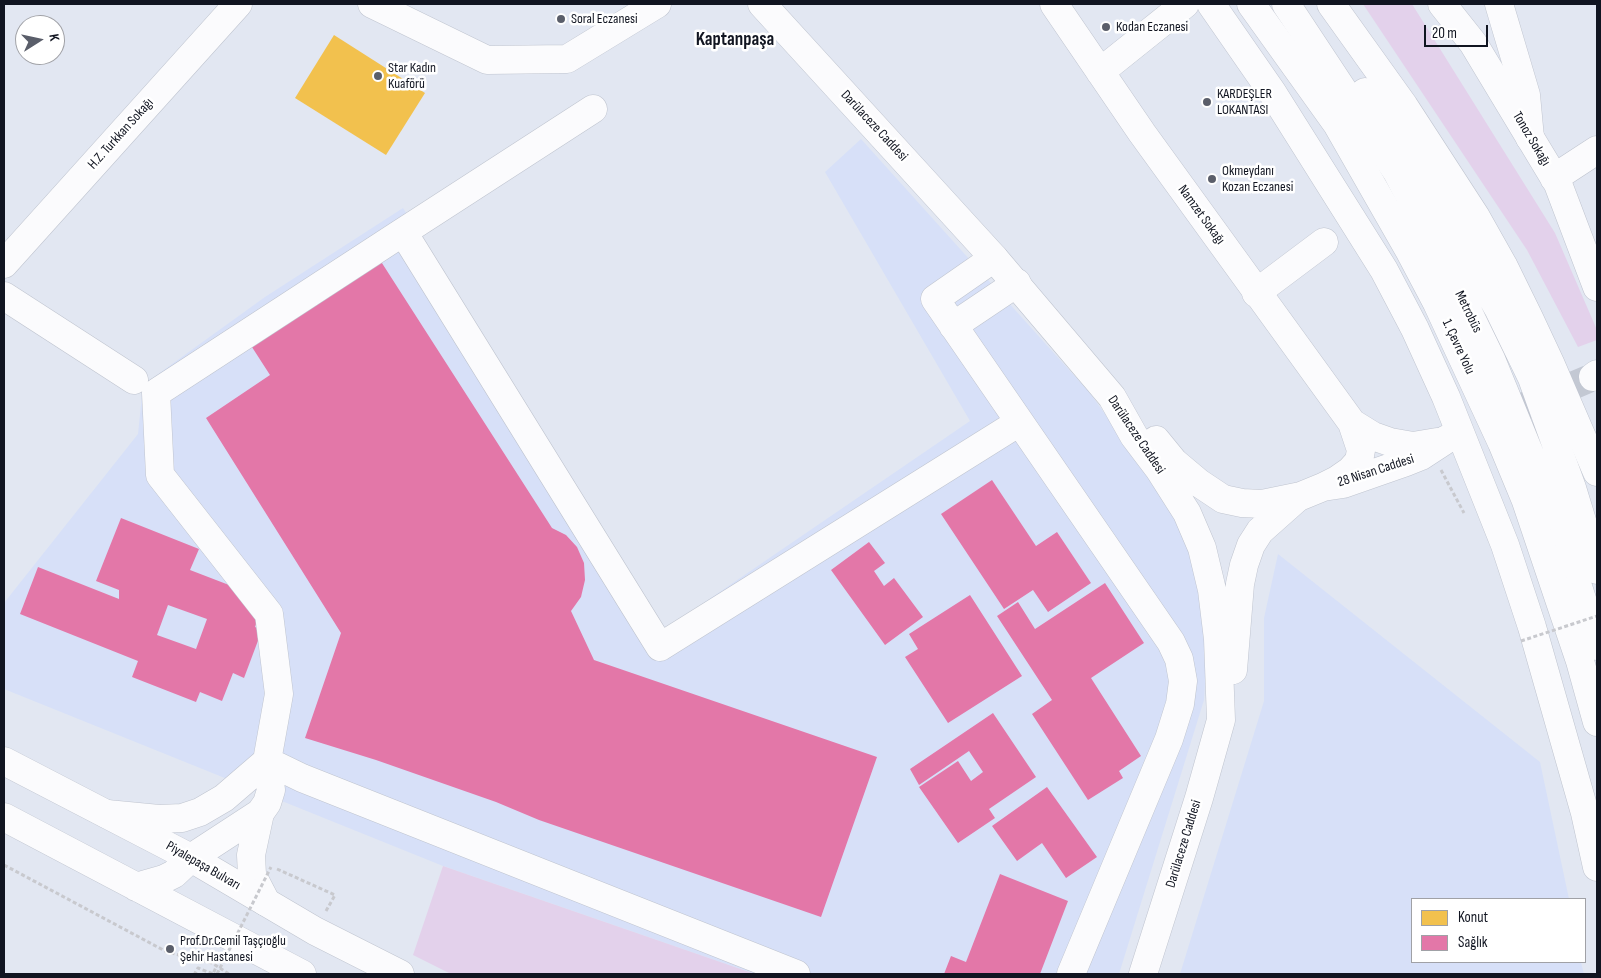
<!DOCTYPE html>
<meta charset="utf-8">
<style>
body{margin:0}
#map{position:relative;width:1601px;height:978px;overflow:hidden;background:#e2e7f2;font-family:"Sofia Sans Condensed",sans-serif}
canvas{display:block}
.frame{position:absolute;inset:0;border:5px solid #111521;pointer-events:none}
.legend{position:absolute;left:1411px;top:898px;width:175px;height:65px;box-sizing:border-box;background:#fff;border:1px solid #a0a1a6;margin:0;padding:6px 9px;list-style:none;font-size:15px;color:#111521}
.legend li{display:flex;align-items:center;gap:10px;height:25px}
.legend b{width:25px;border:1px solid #a0a1a6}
.north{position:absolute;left:15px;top:15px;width:50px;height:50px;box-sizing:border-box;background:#fff;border:1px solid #a0a1a6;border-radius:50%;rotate:80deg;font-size:14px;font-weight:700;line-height:20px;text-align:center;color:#111521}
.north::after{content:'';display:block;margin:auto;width:18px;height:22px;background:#5a5e6a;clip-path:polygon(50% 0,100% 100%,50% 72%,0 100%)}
.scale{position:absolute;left:1424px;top:25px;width:64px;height:22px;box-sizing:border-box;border:2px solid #111521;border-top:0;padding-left:6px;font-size:15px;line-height:18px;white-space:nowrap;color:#111521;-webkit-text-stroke:4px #fff;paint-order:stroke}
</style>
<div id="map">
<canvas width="1601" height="978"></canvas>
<div class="frame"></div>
<ul class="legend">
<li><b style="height:14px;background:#f2c14e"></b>Konut</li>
<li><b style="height:14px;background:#e377a8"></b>Sağlık</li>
</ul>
<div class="north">K</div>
<div class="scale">20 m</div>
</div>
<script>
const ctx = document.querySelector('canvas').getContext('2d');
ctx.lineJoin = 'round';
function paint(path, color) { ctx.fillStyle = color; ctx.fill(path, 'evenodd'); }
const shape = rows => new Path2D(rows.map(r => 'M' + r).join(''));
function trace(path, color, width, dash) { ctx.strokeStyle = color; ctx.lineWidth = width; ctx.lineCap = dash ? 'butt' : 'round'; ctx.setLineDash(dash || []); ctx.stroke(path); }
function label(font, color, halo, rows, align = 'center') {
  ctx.font = font + ' "Sofia Sans Condensed",sans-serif'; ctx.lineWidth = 5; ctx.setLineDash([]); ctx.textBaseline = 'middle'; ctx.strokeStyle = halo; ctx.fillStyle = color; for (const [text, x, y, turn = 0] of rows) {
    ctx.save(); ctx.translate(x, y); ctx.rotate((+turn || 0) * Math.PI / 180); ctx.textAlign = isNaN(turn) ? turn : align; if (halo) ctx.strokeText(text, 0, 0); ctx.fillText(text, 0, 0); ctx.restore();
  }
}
paint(shape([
 [861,139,1089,392,1153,480,1191,546,1208,633,1204,700,1119,974,755,974,443,866,4,689,4,603,138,434,143,385,265,297,403,208,664,630,970,421,825,172],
 [1278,554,1540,762,1569,899,1412,899,1412,962,1581,962,1584,974,1180,974,1264,701,1264,618]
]), '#d7e0f8');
paint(shape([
 [1363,4,1412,4,1555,233,1597,330,1597,340,1578,347,1527,250],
 [443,866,755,974,451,974,413,955]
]), '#e3d1eb');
paint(shape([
 [334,35,425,93,386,155,295,98]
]), '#f2c14e');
paint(shape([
 [380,260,552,528,566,535,577,547,584,563,585,580,581,597,571,611,594,660,877,757,821,917,539,820,496,802,376,760,305,738,341,633,206,418,270,375,250,344],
 [992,480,1036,546,1057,532,1091,583,1048,612,1033,590,1004,609,941,514],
 [121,518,199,549,190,570,255,595,262,607,255,627,262,630,244,678,233,673,222,701,200,692,196,702,132,677,138,661,20,614,38,567,119,599,119,590,96,581],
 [168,605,207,619,196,649,157,635],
 [869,542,885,563,874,571,884,586,894,578,923,617,885,645,831,570],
 [1105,583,1144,643,1091,678,1141,756,1119,771,1123,778,1088,800,1032,714,1052,700,997,616,1018,602,1035,629],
 [970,595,1022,676,948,723,905,657,918,649,909,634],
 [993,713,1036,777,989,809,995,818,958,843,919,787,958,761,971,781,983,772,969,751,919,785,910,769],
 [1047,787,1097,857,1066,878,1042,843,1017,861,992,826],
 [1000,874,1068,901,1040,974,944,974,951,956,966,962]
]), '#e377a8');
trace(shape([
 [1447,439,1593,377]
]), '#c3c8d3', 28, [28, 14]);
const minor = shape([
 [372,4,487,60,567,59,657,4],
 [1286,4,1397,172,1440,254,1491,359,1556,518,1597,646],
 [1499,4,1526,95,1530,138],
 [1365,92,1395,133,1432,193,1498,308,1532,378,1572,488,1597,570],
 [403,232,593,109],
 [994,258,935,299,1171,642,1179,659,1183,681,1180,704,1169,739,1071,974],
 [4,264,238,4],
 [1256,293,1324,242],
 [4,296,134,380],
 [953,326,1017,283],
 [260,813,251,855,252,875,266,902],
 [107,814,159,819,182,818,200,812,224,798,267,761],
 [191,858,260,813,267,803,271,790,267,761],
 [796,974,302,778,267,761,279,694,269,614,160,475,156,393,403,232,660,647,1018,423]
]);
const major = shape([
 [762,4,994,258,1112,397,1134,436,1159,469,1187,513,1202,548,1212,590,1218,639,1221,720,1199,798,1143,974],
 [1054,4,1142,133,1352,423,1361,450,1359,461,1350,471,1337,480,1323,487],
 [1442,4,1473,43,1558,184,1597,287],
 [1100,72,1185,4],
 [1554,178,1597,150],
 [1593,377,1597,374],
 [1352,423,1373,436,1390,442,1413,446,1437,442],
 [1156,440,1174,462,1199,483,1223,499,1242,503,1262,504,1301,496,1323,487,1343,484,1406,462,1421,456,1447,439],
 [1233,670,1240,584,1244,565,1251,545,1260,531,1296,499],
 [4,761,191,858,315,931,400,974],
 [4,817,302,974],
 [136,887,164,879,174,874,191,858]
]);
const highway = shape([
 [1211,4,1272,92,1384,270,1415,329,1446,397,1505,545,1532,627,1585,813,1597,867],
 [1251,4,1337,124,1409,250,1437,303,1502,443,1526,501,1580,661,1597,722],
 [1331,4,1404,106,1476,217,1503,265,1529,318,1551,365,1597,472]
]);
trace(minor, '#bfc4cf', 29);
trace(major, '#bfc4cf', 29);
trace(highway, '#bfc4cf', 29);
trace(shape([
 [1441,470,1464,513],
 [4,865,167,952,212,963,229,974],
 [277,869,335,895,326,911],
 [197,974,195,973,198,968,213,974,217,965]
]), '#c8c9ce', 3, [4, 2.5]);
trace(minor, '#fbfbfd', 28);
trace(major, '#fbfbfd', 28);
trace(highway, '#fbfbfd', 28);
trace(shape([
 [1521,641,1597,616],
 [217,974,271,867]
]), '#c8c9ce', 3, [4, 2.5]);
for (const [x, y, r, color] of [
 [561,19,5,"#5a5e6a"],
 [1106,27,5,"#5a5e6a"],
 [378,76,5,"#5a5e6a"],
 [1207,102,5,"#5a5e6a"],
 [1212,179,5,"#5a5e6a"],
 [170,949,5,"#5a5e6a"]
]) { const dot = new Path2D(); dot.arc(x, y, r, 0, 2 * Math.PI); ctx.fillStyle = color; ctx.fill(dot); trace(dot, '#fff', 2); }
label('14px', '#111521', '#fff', [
 ["Soral Eczanesi",571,19],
 ["Kodan Eczanesi",1116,27],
 ["Star Kadın",388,68],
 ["Kuaförü",388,84],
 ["KARDEŞLER",1217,94],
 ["LOKANTASI",1217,110],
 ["Okmeydanı",1222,171],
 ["Kozan Eczanesi",1222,187],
 ["Prof.Dr.Cemil Taşçıoğlu",180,941],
 ["Şehir Hastanesi",180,957]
], 'left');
label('14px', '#111521', '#fff', [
 ["Darülaceze Caddesi",874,126,47],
 ["H.Z. Turkkan Sokağı",121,134,-48],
 ["Tonoz Sokağı",1531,139,59],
 ["Namzet Sokağı",1201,215,54],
 ["Metrobüs",1468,312,64],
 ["1. Çevre Yolu",1458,347,65],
 ["Darülaceze Caddesi",1136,435,56],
 ["28 Nisan Caddesi",1376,471,-18],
 ["Darülaceze Caddesi",1184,844,-73],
 ["Piyalepaşa Bulvarı",203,866,30]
]);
label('bold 19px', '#111521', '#fff', [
 ["Kaptanpaşa",735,40]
]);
</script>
